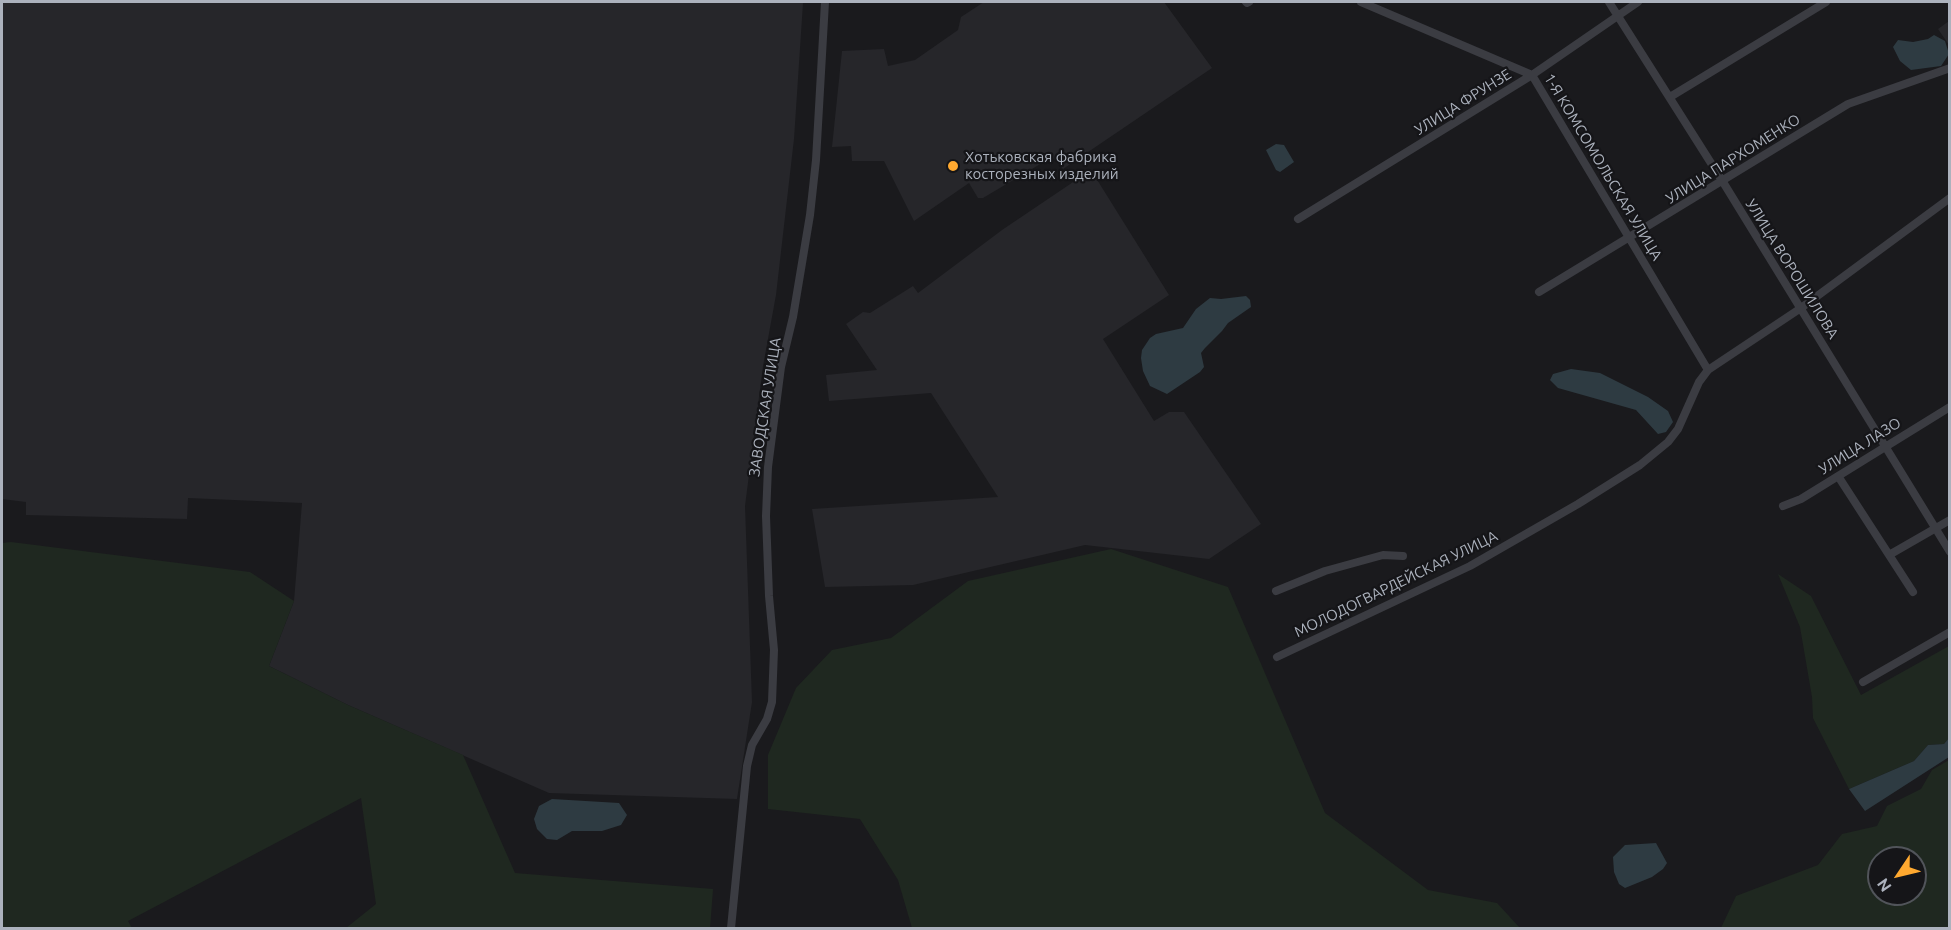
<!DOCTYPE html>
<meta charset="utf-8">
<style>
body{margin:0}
#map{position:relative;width:1951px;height:930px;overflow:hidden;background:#1a1a1d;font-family:Ubuntu,sans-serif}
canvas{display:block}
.frame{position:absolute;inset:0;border:3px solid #acb2bd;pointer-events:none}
.north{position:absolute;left:1867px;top:846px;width:60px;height:60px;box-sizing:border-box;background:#151518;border:2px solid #51545a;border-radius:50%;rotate:235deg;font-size:16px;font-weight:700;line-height:24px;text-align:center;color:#acb2bd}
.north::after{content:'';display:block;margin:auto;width:21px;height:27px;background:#ffa930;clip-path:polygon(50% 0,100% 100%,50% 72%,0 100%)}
</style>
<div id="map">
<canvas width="1951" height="930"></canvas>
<div class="frame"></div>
<div class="north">N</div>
</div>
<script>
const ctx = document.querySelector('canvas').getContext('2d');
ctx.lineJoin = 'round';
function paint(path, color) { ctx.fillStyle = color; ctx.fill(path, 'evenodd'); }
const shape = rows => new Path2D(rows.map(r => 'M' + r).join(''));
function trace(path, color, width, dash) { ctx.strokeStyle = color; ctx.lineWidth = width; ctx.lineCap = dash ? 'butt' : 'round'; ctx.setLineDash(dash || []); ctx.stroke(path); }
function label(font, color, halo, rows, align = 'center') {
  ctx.font = font + ' Ubuntu,sans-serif'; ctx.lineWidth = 4.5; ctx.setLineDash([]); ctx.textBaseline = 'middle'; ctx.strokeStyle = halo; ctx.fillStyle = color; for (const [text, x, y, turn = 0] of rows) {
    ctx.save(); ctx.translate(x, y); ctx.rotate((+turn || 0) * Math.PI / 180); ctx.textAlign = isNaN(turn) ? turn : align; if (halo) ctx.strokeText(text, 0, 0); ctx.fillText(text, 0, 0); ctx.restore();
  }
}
paint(shape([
 [2,2,808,2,803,3,794,139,776,295,763,366,745,506,752,702,737,799,549,793,348,705,269,666,294,601,302,503,188,498,187,519,26,515,26,502,2,499],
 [984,2,1164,2,1212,68,1063,169,1052,157,983,198,978,198,969,183,914,221,884,161,852,161,851,146,832,147,842,51,884,49,888,66,915,60,958,30,961,17],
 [1949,21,1949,45,1938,29],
 [1091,170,1169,295,1103,339,1154,421,1169,412,1184,412,1261,524,1209,559,1085,545,913,585,825,587,812,509,998,497,931,393,829,401,826,375,877,370,846,324,863,312,870,313,913,286,918,293,1002,230]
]), '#26262a');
paint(shape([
 [11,542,250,572,294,601,269,666,348,705,463,755,515,873,713,889,710,928,346,928,376,904,361,798,128,921,132,928,2,928,2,543],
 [1111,549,1228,587,1325,813,1428,890,1497,903,1520,928,912,928,898,880,860,819,768,809,768,755,796,688,832,650,891,638,968,581],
 [1778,574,1811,596,1861,695,1949,646,1949,738,1944,744,1928,745,1914,761,1849,789,1813,718,1812,697,1800,627],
 [1949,760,1949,928,1721,928,1736,896,1818,865,1842,834,1877,826,1887,806,1921,789,1932,770],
 [1879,858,1915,858,1915,894,1879,894]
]), '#1f2820');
paint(shape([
 [1934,35,1945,41,1949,54,1941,66,1911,70,1900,61,1893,47,1898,40,1913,42,1928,39],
 [1276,144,1284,145,1294,162,1280,172,1276,170,1266,150],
 [1246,296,1250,300,1251,307,1228,323,1222,331,1205,348,1201,353,1204,367,1200,372,1167,394,1150,386,1143,371,1141,358,1142,350,1150,338,1156,334,1183,328,1196,309,1210,298,1221,299],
 [1571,369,1600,373,1648,397,1668,411,1673,422,1666,432,1658,434,1636,410,1558,388,1550,380,1553,374],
 [1949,738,1949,757,1865,811,1849,789,1914,761,1928,745,1944,744],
 [552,799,619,803,627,815,621,825,602,831,572,831,557,840,547,839,537,829,534,819,539,806],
 [1656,843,1667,863,1663,869,1652,877,1625,888,1619,884,1614,872,1613,857,1625,845]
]), '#2e3b42');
trace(shape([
 [1246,2,1247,3,1249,2],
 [1361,2,1532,75,1708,370],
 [1609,2,1723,182,1950,552],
 [1670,97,1826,2],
 [1298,219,1532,75,1638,2],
 [1539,292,1848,104,1950,68],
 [1838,476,1913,592],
 [1783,506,1801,499,1950,407],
 [1889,555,1950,520],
 [1276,591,1325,571,1383,555,1403,556],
 [1277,657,1470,566,1578,504,1640,465,1668,442,1678,429,1699,382,1708,370,1801,308,1950,198],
 [1863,682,1950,632],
 [731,928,747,766,752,745,767,719,772,702,774,650,769,596,766,516,768,467,781,367,793,317,810,215,816,160,825,2]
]), '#3b3c42', 8);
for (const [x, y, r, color] of [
 [953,166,6,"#ffa930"]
]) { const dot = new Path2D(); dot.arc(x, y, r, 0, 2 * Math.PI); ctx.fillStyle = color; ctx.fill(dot); trace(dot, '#151518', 2); }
label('15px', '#acb2bd', '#151518', [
 ["УЛИЦА ФРУНЗЕ",1463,102,-32],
 ["УЛИЦА ПАРХОМЕНКО",1733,159,-32],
 ["1-Я КОМСОМОЛЬСКАЯ УЛИЦА",1603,167,59],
 ["УЛИЦА ВОРОШИЛОВА",1792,269,58],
 ["ЗАВОДСКАЯ УЛИЦА",765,407,-81],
 ["УЛИЦА ЛАЗО",1860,446,-32],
 ["МОЛОДОГВАРДЕЙСКАЯ УЛИЦА",1396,584,-26]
]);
label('15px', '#acb2bd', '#151518', [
 ["Хотьковская фабрика",965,157],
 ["косторезных изделий",965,174]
], 'left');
</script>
